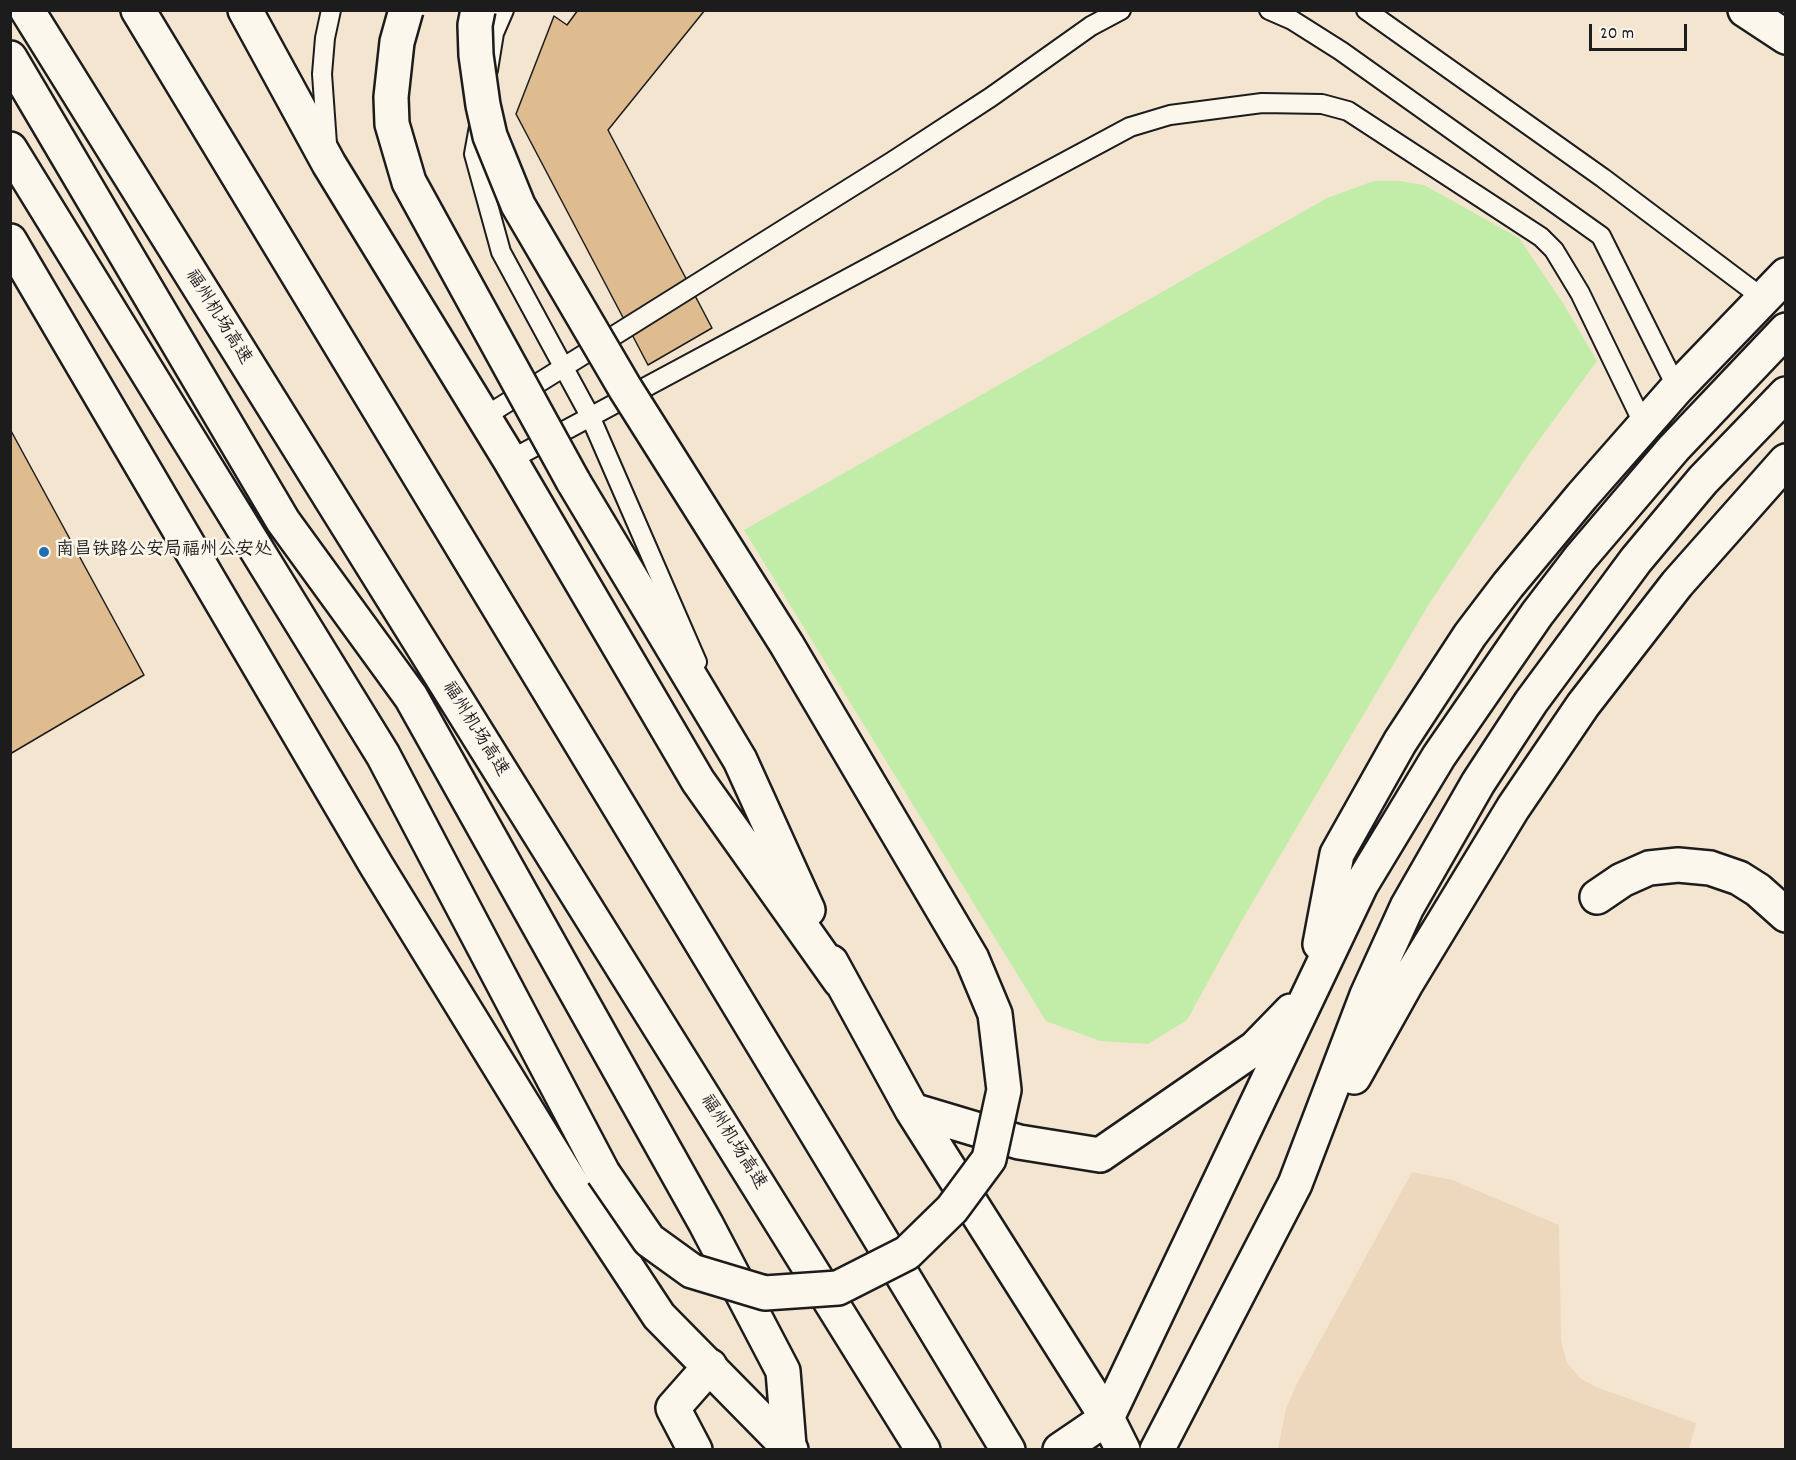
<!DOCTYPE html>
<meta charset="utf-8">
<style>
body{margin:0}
#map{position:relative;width:1796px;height:1460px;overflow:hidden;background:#f3e5d0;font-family:Dekko,sans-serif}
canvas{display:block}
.frame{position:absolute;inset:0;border:12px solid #1c1c1c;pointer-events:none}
.scale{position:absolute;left:1589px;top:24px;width:98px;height:27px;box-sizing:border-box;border:3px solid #1c1c1c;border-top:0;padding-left:8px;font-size:18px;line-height:21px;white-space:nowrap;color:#1c1c1c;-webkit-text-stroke:4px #fbf7ec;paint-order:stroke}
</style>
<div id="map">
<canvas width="1796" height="1460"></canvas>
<div class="frame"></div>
<div class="scale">20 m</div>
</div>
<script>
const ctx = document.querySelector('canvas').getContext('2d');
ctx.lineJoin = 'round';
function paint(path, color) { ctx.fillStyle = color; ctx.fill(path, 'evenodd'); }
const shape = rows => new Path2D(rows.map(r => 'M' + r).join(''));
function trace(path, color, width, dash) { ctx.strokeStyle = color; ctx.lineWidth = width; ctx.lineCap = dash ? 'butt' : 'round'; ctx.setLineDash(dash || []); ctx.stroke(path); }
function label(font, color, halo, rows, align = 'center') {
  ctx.font = font + ' Dekko,"LXGW WenKai TC",sans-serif'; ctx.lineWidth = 5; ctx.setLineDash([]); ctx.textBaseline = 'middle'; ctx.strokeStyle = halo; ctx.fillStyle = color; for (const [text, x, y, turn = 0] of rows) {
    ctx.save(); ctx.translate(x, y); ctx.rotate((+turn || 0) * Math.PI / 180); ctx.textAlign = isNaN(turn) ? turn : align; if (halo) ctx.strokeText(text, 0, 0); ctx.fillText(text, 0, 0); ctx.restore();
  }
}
paint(shape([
 [1412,1172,1452,1180,1559,1225,1561,1341,1567,1363,1581,1379,1596,1387,1696,1423,1689,1449,1278,1449,1286,1409,1296,1385]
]), '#edd8bd');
paint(shape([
 [1374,181,1400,181,1424,185,1519,238,1563,303,1597,361,1531,451,1429,604,1242,920,1187,1020,1148,1044,1100,1041,1046,1021,744,530,1327,198]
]), '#c2eda9');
const building = shape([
 [578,10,705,10,608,130,712,328,648,365,516,114,554,16,567,25,578,10],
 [10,429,144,675,10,754,10,429]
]);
paint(building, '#dfbb90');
trace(building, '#1c1c1c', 1.5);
const service = shape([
 [1269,10,1292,20,1341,51,1601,236,1677,388],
 [1366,10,1603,178,1764,299],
 [488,70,494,33,504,10],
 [480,121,474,154,501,252,590,416,697,662],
 [327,144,322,74,325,38,331,10],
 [484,417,893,161,991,97,1091,26,1121,10],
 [510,460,1130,127,1170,115,1262,103,1322,104,1348,111,1541,237,1554,250,1580,293,1644,425]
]);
const tertiary = shape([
 [1745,10,1786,37],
 [1597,897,1622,880,1649,868,1678,865,1710,868,1739,878,1758,890,1786,915],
 [695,1450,673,1408,710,1366]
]);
const secondary = shape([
 [245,10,329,164,510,460,698,781,840,981],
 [10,241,376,865,570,1181,659,1316,791,1450],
 [573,481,740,760,808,910],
 [1320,944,1337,854,1400,742,1470,635,1508,585,1582,496,1677,388,1786,275],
 [831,962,912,1110,1107,1418,1123,1450],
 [1354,1077,1406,984,1513,808,1583,705,1677,584,1786,461],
 [912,1110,1019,1142,1100,1155,1255,1048,1291,1011],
 [1060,1450,1107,1418,1361,885,1439,756,1537,614,1580,558,1674,448,1786,330],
 [1157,1450,1295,1184,1367,995,1407,907,1478,783,1531,702,1636,560,1703,480,1786,394]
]);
const motorway = shape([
 [27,10,923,1450],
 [138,10,1008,1450],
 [10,58,283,521,411,697,706,1224,783,1371,789,1446],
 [10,149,383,755,603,1173]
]);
trace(service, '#1c1c1c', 22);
trace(tertiary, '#1c1c1c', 38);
trace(secondary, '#1c1c1c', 38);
trace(motorway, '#1c1c1c', 38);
trace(service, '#fbf7ec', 18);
trace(tertiary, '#fbf7ec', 33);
trace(secondary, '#fbf7ec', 33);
trace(motorway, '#fbf7ec', 33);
const secondaryBridge = shape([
 [406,10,397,42,391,97,392,124,409,182,573,481]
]);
const motorwayBridge = shape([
 [478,10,475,25,476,55,483,105,490,136,518,205,625,388,787,645,972,959,995,1014,1004,1090,989,1159,952,1209,907,1253,838,1288,765,1293,692,1271,649,1240,603,1173]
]);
trace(secondaryBridge, '#1c1c1c', 38, []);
trace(motorwayBridge, '#1c1c1c', 38, []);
trace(secondaryBridge, '#fbf7ec', 33);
trace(motorwayBridge, '#fbf7ec', 33);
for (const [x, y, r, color] of [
 [44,552,6,"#1f6fb2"]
]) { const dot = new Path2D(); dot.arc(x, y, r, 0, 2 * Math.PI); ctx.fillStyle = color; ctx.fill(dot); trace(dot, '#fbf7ec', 2); }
label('18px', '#1c1c1c', '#fbf7ec', [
 ["福州机场高速",217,318,58],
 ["福州机场高速",474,730,58],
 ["福州机场高速",732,1143,58]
]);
label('18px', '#1c1c1c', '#fbf7ec', [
 ["南昌铁路公安局福州公安处",56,552]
], 'left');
</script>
